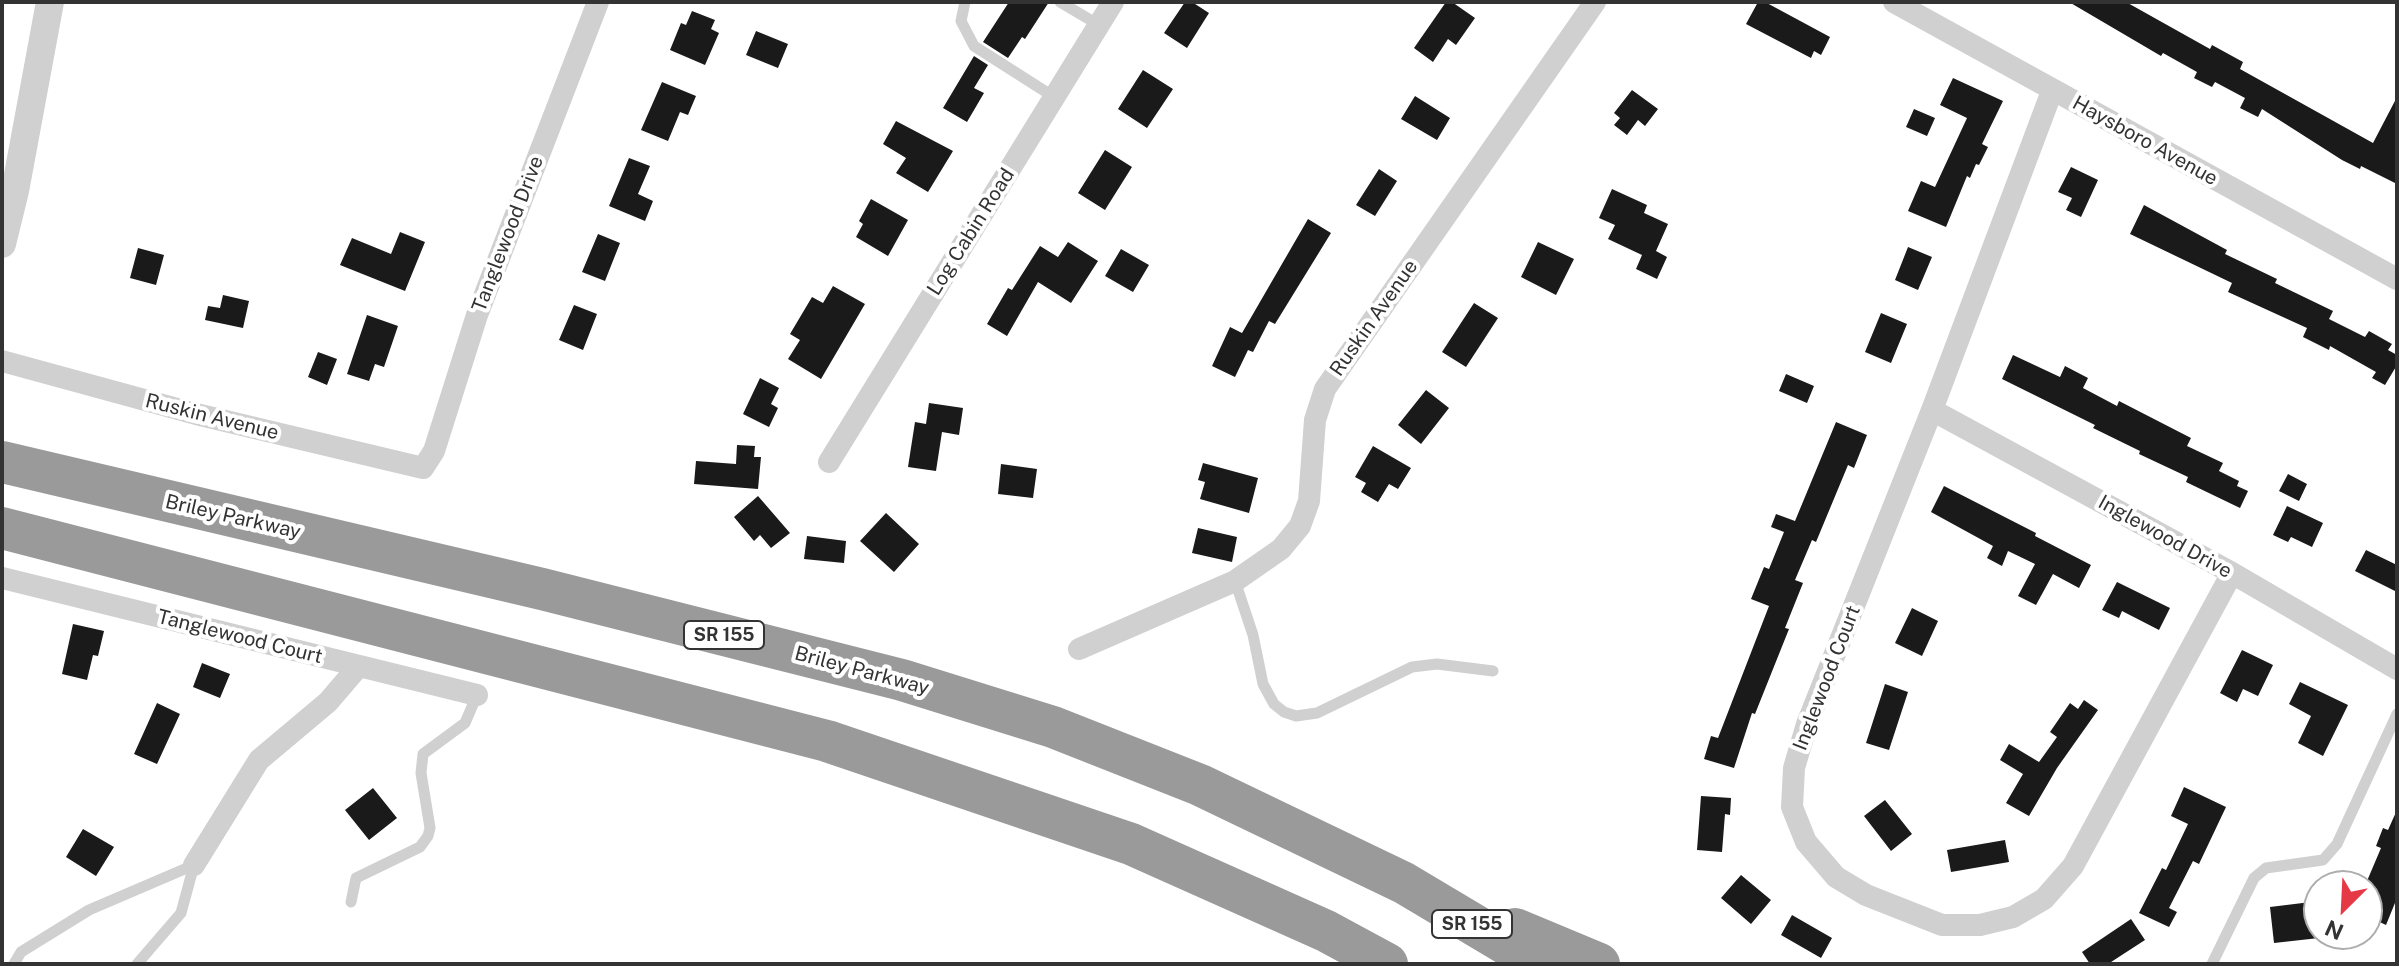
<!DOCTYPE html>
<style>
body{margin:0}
#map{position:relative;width:2399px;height:966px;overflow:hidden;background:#fff;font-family:"Public Sans",sans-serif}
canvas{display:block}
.frame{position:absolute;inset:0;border:4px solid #333;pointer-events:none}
.north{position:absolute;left:2303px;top:870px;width:80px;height:80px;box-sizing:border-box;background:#fff;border:2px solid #adadad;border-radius:50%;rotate:204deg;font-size:22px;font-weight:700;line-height:32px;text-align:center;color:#333}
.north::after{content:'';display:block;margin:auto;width:28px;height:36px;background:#e63946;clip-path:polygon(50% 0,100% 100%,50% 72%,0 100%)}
</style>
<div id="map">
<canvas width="2399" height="966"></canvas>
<div class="frame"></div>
<div class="north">N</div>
</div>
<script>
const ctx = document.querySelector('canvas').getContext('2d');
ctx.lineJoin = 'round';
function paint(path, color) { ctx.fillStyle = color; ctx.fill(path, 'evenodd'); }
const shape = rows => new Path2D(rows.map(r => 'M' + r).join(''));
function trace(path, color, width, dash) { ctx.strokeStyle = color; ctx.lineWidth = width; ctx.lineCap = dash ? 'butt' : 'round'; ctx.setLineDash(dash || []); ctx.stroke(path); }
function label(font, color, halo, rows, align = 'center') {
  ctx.font = font + ' "Public Sans",sans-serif'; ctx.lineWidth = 8; ctx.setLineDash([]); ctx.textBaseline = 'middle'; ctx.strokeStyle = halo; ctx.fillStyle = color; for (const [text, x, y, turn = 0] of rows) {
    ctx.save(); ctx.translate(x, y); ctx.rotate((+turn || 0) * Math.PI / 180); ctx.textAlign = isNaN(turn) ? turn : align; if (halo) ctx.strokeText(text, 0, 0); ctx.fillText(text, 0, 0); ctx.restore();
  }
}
paint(shape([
 [1009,2,1049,2,1025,39,1022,37,1008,58,983,42],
 [1185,2,1192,2,1209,13,1187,48,1164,33],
 [1446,2,1452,2,1475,18,1456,45,1448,39,1433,62,1414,48],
 [1758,2,1765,2,1830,37,1821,55,1814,51,1811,58,1746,24],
 [2069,2,2126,2,2210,49,2212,45,2243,62,2240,69,2373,143,2397,97,2397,184,2361,166,2360,169,2342,160,2262,109,2258,117,2240,108,2245,98,2215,82,2212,87,2194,78,2197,72,2163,53,2161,56],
 [692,11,715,20,711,29,719,33,705,65,670,50,681,23,686,25],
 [756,31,788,44,778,68,746,55],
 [974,56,988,65,974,88,984,93,967,122,943,108],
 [1143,70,1173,89,1147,128,1118,109],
 [1953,78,2003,101,1982,144,1988,147,1979,165,1976,164,1970,178,1967,176,1946,227,1908,211,1921,181,1935,187,1967,118,1940,105],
 [662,82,696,96,688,115,680,112,668,141,641,130],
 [1632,90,1658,109,1645,126,1638,120,1627,135,1614,125,1620,118,1614,113],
 [1415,96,1450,118,1437,140,1401,119],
 [1914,109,1935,118,1927,136,1906,127],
 [896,121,953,151,928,192,896,173,906,158,883,144],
 [1105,150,1132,167,1105,210,1078,193],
 [629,158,650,166,638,194,653,201,645,221,609,206],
 [2071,167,2098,180,2081,217,2066,210,2072,198,2058,192],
 [1379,169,1397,181,1375,216,1356,205],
 [1612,189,1647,205,1644,213,1668,224,1656,251,1667,257,1657,279,1636,269,1642,255,1608,239,1615,225,1599,218],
 [871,199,908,220,888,256,856,237,863,224,859,221],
 [2144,205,2227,250,2225,254,2277,279,2275,283,2333,311,2329,319,2365,337,2369,331,2392,344,2388,350,2397,355,2397,365,2385,385,2372,378,2376,372,2330,346,2329,350,2303,337,2307,328,2228,292,2232,283,2130,234],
 [1308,219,1331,233,1275,324,1269,321,1253,352,1248,350,1235,377,1212,366,1230,327,1242,333],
 [400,232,425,242,405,291,340,265,352,238,391,254],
 [598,234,620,243,605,281,582,272],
 [1068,242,1098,261,1071,303,1038,282,1007,336,987,324,1008,288,1012,290,1040,246,1058,257],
 [1538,242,1574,259,1556,295,1521,277],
 [1908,247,1932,257,1918,290,1895,280],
 [138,248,164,255,156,285,130,278],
 [1121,249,1149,265,1133,292,1105,276],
 [833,286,865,304,821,379,788,359,800,340,790,334,812,297,823,303],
 [223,295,249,301,243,328,205,320,208,306,220,308],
 [1474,303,1498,318,1466,367,1442,352],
 [574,305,597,314,583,350,559,340],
 [1881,313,1907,324,1891,363,1865,352],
 [367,315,398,326,384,367,375,364,369,381,347,374],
 [318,352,337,359,327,385,308,377],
 [2013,355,2060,377,2065,366,2088,378,2083,388,2117,406,2119,401,2191,438,2187,446,2223,463,2219,471,2239,481,2237,486,2248,491,2240,508,2186,482,2188,477,2139,454,2140,451,2093,428,2095,425,2002,379],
 [1786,374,1814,386,1807,403,1779,391],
 [760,378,779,388,771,404,778,408,769,427,743,414],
 [1426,390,1449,408,1421,444,1398,425],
 [929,403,963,408,959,435,942,432,936,471,908,467,915,422,926,424],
 [1836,422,1867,435,1854,468,1848,465,1816,542,1812,540,1795,580,1803,583,1785,628,1789,629,1755,714,1752,713,1734,768,1704,759,1711,736,1718,738,1769,606,1751,599,1764,567,1769,569,1784,532,1771,527,1776,514,1795,521],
 [737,445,755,446,754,457,761,457,758,489,694,484,696,461,736,464],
 [1373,446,1411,468,1398,489,1389,484,1378,502,1361,492,1366,483,1355,477],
 [1203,463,1258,478,1249,513,1200,499,1205,482,1198,480],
 [1001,464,1037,469,1033,498,998,494],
 [2288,474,2307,484,2299,501,2279,491],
 [1944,486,2036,533,2035,536,2091,565,2079,588,2053,574,2036,605,2018,596,2035,564,2008,551,2002,566,1987,558,1993,546,1931,512],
 [758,496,790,533,771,548,760,535,754,541,734,517],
 [2287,506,2323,523,2312,547,2291,537,2288,542,2273,535],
 [886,513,919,544,894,572,860,541],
 [1198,528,1237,537,1232,562,1192,553],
 [807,536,846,541,844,563,804,559],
 [2366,550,2397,565,2397,592,2355,571],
 [2117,582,2170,608,2159,630,2122,611,2119,618,2102,610],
 [1912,608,1938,621,1922,656,1895,643],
 [73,624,104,631,98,656,93,655,87,680,62,674],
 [2242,650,2273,665,2258,696,2243,689,2237,702,2220,693],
 [202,663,230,674,220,698,193,687],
 [2300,682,2348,705,2323,756,2298,743,2311,716,2289,704],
 [1885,684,1908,692,1889,750,1866,743],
 [2084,700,2098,710,2057,768,2029,816,2006,803,2023,774,2000,760,2009,744,2039,762,2057,737,2050,732,2070,703,2078,709],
 [157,703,180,714,157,764,134,754],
 [2184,787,2226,807,2199,864,2193,861,2169,908,2177,912,2169,927,2139,913,2162,868,2166,870,2188,824,2171,816],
 [373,788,397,818,369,840,345,810],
 [1701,796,1731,798,1730,815,1725,814,1722,852,1697,850],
 [1885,800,1912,834,1891,851,1864,816],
 [2397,810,2397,898,2386,925,2367,916,2367,881,2381,848,2376,846,2383,828,2388,830],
 [83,829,114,847,96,876,66,857],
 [2005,840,2009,862,1951,872,1947,850],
 [1741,875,1771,900,1751,924,1721,898],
 [2319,901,2319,938,2274,943,2270,907],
 [1792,915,1832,938,1821,958,1781,935],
 [2131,919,2145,940,2108,964,2090,964,2082,952]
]), '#1a1a1a');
trace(shape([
 [965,2,961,21,974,46,1054,97],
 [1060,2,1099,25],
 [1235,581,1253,635,1263,684,1274,704,1284,712,1296,716,1317,713,1412,667,1437,664,1493,671],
 [351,902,356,878,420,847,428,836,430,828,421,773,423,754,465,723,477,695],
 [14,964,21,952,89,910,194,865],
 [137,964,181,913,194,865],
 [2212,964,2254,878,2266,868,2323,860,2337,844,2397,714]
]), '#d0d0d0', 11);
trace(shape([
 [1894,2,2397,279],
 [2052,91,1932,410,1807,724,1794,768,1792,807,1806,842,1836,877,1866,895,1942,925,1980,925,2013,917,2044,899,2073,866,2232,573],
 [2,361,196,414,423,468,434,451,477,315,598,2],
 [1932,410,2232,573,2397,669],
 [829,462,1113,2],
 [2,578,477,695],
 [1079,649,1235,581,1281,549,1300,526,1309,501,1315,420,1325,389,1595,2],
 [194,865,259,760,328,702,358,667]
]), '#d0d0d0', 22);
trace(shape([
 [2,244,15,191,50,2]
]), '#d0d0d0', 28);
trace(shape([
 [2,462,542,589,902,680,1053,727,1200,785,1404,883,1540,964],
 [2,528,827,741,1131,844,1326,931,1387,964],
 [1515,929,1599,964]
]), '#9a9a9a', 42);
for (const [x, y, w] of [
 [724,635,80],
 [1472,924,80]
]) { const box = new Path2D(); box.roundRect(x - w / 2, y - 14, w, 28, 6); ctx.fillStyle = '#fff'; ctx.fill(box); trace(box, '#333', 2); }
label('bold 18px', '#333', null, [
 ["SR 155",724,635],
 ["SR 155",1472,924]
]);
label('20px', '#333', '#fff', [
 ["Haysboro Avenue",2145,141,29],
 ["Log Cabin Road",971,232,-58],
 ["Tanglewood Drive",508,234,-69],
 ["Ruskin Avenue",1374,318,-55],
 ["Ruskin Avenue",212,417,14],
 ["Briley Parkway",233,517,13],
 ["Inglewood Drive",2165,537,29],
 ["Tanglewood Court",240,637,14],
 ["Briley Parkway",862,671,15],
 ["Inglewood Court",1827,678,-69]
]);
</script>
